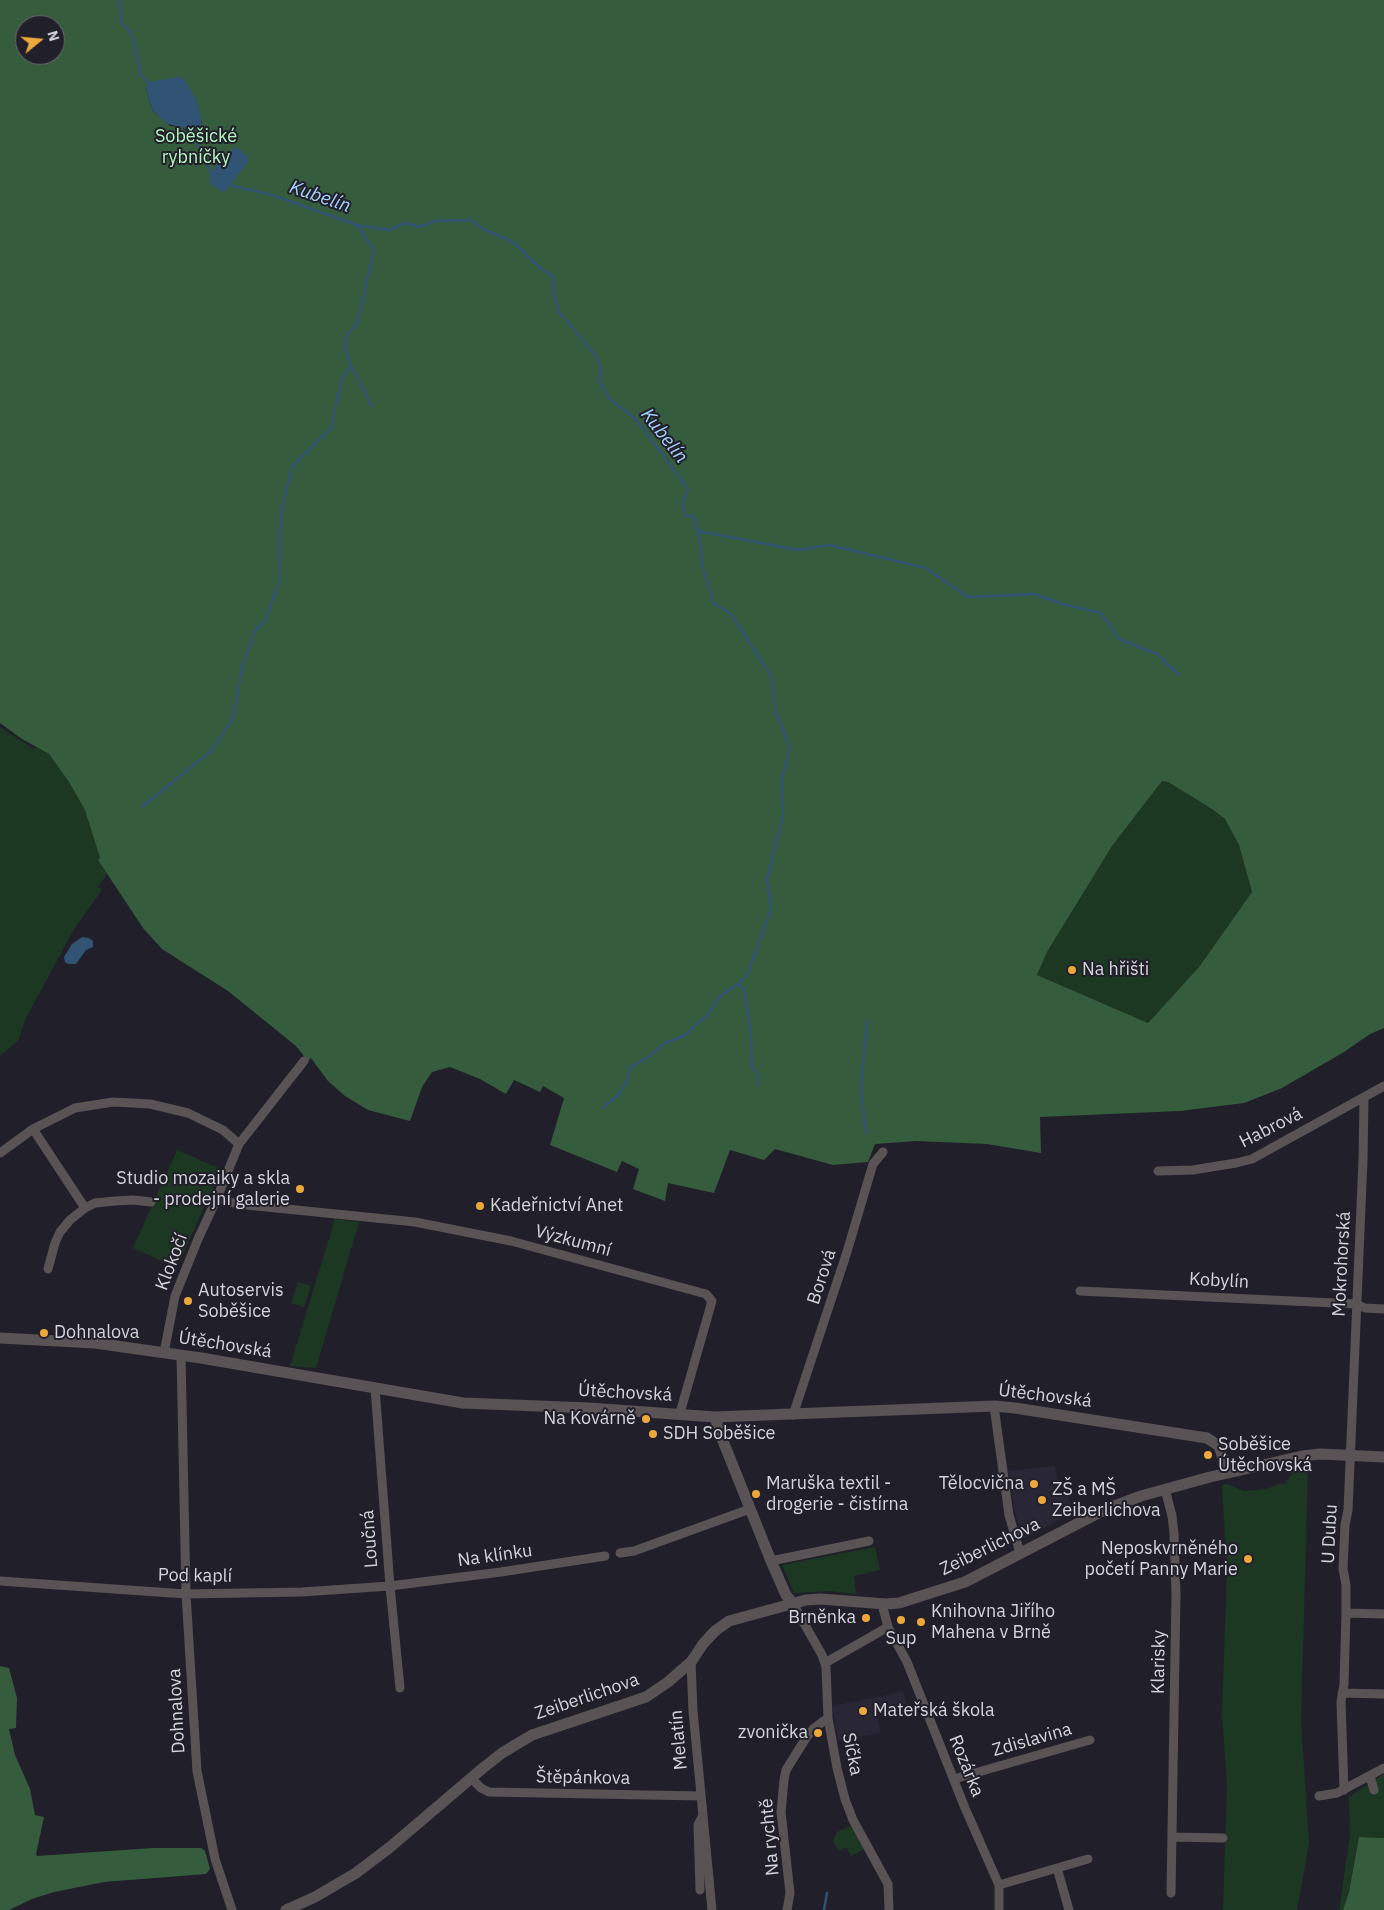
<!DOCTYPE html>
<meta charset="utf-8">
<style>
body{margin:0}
#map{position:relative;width:1384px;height:1910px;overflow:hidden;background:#21202a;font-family:"IBM Plex Sans",sans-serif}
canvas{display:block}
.north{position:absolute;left:15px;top:15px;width:50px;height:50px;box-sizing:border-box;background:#21202a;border:1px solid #696870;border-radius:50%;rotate:73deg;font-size:14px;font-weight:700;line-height:20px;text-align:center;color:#d4d4da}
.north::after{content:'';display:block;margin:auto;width:18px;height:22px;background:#eda83c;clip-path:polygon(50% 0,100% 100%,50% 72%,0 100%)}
</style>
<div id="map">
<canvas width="1384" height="1910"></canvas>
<div class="north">N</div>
</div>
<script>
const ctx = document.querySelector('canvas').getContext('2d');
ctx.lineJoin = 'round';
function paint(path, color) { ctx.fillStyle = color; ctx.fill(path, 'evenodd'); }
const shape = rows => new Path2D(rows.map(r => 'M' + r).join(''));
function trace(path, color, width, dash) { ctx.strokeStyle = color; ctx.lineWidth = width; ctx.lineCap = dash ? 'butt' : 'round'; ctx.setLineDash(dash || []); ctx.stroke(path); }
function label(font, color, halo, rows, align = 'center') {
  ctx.font = font + ' "IBM Plex Sans",sans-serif'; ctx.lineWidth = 4; ctx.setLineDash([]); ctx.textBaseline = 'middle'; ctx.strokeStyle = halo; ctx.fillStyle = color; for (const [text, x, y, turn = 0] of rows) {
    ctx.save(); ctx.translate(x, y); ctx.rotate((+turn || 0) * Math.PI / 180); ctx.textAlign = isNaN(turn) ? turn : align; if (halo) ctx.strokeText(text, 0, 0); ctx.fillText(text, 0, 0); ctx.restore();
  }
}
paint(shape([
 [1055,1466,1059,1492,1065,1491,1074,1512,1024,1539,1016,1517,1008,1471],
 [903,1691,908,1707,877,1716,881,1733,838,1740,832,1706,878,1697]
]), '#292636');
paint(shape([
 [0,727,34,749,36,747,49,754,69,782,85,809,100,858,98,860,107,874,98,887,102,890,74,929,25,1020,18,1041,0,1056],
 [1162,781,1168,782,1212,809,1225,819,1239,845,1252,892,1199,967,1148,1023,1037,975,1047,952,1112,846],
 [177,1150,221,1169,177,1268,133,1248],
 [335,1219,359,1222,316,1368,290,1366],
 [298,1282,311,1286,304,1307,291,1303],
 [1308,1467,1301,1722,1309,1843,1297,1910,1223,1910,1227,1785,1222,1714,1227,1570,1222,1485,1227,1484,1244,1491,1267,1489,1281,1483,1284,1484,1292,1474,1290,1472,1295,1468],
 [875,1547,880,1570,854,1576,856,1594,831,1591,794,1593,782,1565],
 [1384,1774,1384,1838,1359,1837,1349,1892,1343,1910,1339,1910,1350,1835,1349,1797],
 [851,1826,865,1848,851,1856,846,1847,838,1851,833,1841,837,1832]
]), '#1c3822');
paint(shape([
 [0,0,1384,0,1384,1028,1370,1034,1344,1052,1282,1088,1244,1103,1180,1111,1040,1117,1041,1153,987,1144,916,1141,875,1144,868,1162,833,1165,775,1149,764,1160,730,1150,714,1193,668,1183,665,1201,633,1189,639,1169,622,1161,617,1172,550,1145,564,1098,543,1086,540,1092,514,1080,506,1094,480,1079,450,1067,432,1072,422,1087,410,1121,368,1110,345,1096,328,1081,311,1058,308,1061,296,1046,228,991,162,949,143,928,98,860,100,858,85,810,69,782,49,754,22,739,0,723],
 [25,25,55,25,55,55,25,55],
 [179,77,196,100,202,123,186,131,181,127,170,126,153,111,147,93,146,86],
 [1162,781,1168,782,1212,809,1225,819,1239,845,1252,892,1199,967,1148,1023,1037,975,1047,952,1112,846],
 [0,1666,9,1668,17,1698,16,1728,9,1729,15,1755,30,1789,35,1815,44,1817,36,1854,37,1856,153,1848,201,1848,205,1851,210,1869,206,1874,104,1882,54,1892,32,1899,9,1910,0,1910],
 [1359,1837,1384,1838,1384,1910,1343,1910,1349,1892]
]), '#355c3c');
paint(shape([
 [179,77,184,79,195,97,201,116,202,126,191,132,181,127,167,124,153,111,147,93,146,86,148,82],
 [237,147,247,156,248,162,224,193,210,183,210,176,215,167,228,152],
 [82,937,89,938,93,941,93,947,86,950,76,964,68,964,65,962,64,957,72,944]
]), '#315374');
trace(shape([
 [120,0,121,22,130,32,134,41,141,76,151,85],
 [191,131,212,176],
 [227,185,269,194,357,225,389,230,405,223,420,227,435,221,471,220,483,229,513,242,540,268,553,276,554,294,559,312,595,355,601,367,600,382,610,399,636,419,688,489,682,505,686,516,694,516,698,531,798,550,829,545,926,568,968,597,1035,594,1062,604,1101,613,1119,639,1157,654,1179,675],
 [351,366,372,406],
 [142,807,211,751,233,718,242,667,255,631,265,621,279,582,281,513,292,467,331,428,342,378,351,366,345,347,347,335,357,323,374,250,357,225],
 [738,984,744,989,751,1036,752,1067,759,1075,757,1086],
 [603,1108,619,1094,626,1084,630,1067,646,1059,665,1043,684,1036,708,1014,719,997,738,984,747,975,771,910,767,879,783,816,782,778,790,748,775,710,772,677,730,613,713,603,703,567,698,531],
 [866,1133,861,1088,867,1021],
 [824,1910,827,1893]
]), '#315374', 2.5);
trace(shape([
 [33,1129,85,1208],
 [0,1153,33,1129,75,1108,113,1102,150,1104,188,1113,223,1130,239,1144],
 [1158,1171,1193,1170,1236,1163,1252,1159,1384,1086],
 [217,1198,237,1204,415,1222,511,1241,706,1294,712,1301,680,1413],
 [48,1269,55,1243,60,1232,70,1220,85,1208,95,1203,115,1201,133,1200,151,1202],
 [1080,1291,1356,1304,1365,1308,1384,1309],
 [164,1353,175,1296,198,1239,217,1198,239,1144,304,1061],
 [181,1355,186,1594,197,1771,215,1859,232,1910],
 [375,1388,390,1586,400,1688],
 [994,1406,1009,1515,1020,1553],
 [793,1415,846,1255,873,1164,883,1152],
 [1165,1489,1172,1516,1174,1533,1176,1594,1171,1893],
 [620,1553,634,1551,750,1509],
 [771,1561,869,1541],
 [0,1581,186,1594,302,1592,390,1586,501,1572,605,1556],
 [792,1602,822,1655,826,1667,828,1718,837,1768,845,1799,853,1820,888,1884,889,1910],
 [882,1604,888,1627,907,1662,965,1808,999,1885,999,1910],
 [1346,1613,1384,1614],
 [691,1662,693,1711,712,1910],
 [825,1663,888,1627],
 [1342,1693,1384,1694],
 [1370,1776,1374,1790],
 [471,1778,481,1788,489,1792,700,1796],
 [954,1779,1090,1740],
 [1344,1790,1341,1702,1344,1684,1346,1613,1346,1585,1343,1569,1345,1525,1348,1510,1363,1160,1364,1097],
 [1319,1796,1337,1793,1384,1768],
 [1172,1837,1223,1838],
 [1057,1868,1069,1910],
 [999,1885,1088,1859],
 [700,1890,698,1825,703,1815],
 [787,1910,790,1893,781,1812,784,1780,786,1770,806,1738,813,1729,828,1718]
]), '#5a5355', 9);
trace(shape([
 [0,1338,95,1343,201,1358,463,1403,589,1408,715,1417,994,1406,1015,1408,1207,1438,1219,1446,1228,1473],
 [715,1417,721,1436,771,1561,786,1595,792,1602],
 [286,1910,315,1897,356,1873,389,1848,483,1768,502,1753,532,1735,646,1697,668,1682,691,1662,703,1644,715,1631,729,1621,806,1600,820,1599,886,1604,899,1603,965,1582,1104,1510,1141,1496,1210,1477,1302,1456,1320,1454,1384,1457]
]), '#5a5355', 11);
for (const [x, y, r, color] of [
 [1072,970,5,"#eda83c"],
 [300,1189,5,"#eda83c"],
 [480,1206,5,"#eda83c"],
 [188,1301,5,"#eda83c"],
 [44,1333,5,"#eda83c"],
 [646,1419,5,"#eda83c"],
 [653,1434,5,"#eda83c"],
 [1208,1455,5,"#eda83c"],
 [1034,1484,5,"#eda83c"],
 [756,1494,5,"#eda83c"],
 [1042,1500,5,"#eda83c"],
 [1248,1559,5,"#eda83c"],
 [866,1618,5,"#eda83c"],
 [901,1620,5,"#eda83c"],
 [921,1622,5,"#eda83c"],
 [863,1711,5,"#eda83c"],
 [818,1733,5,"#eda83c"]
]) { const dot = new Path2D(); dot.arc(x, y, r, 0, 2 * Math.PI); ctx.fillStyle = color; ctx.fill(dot); trace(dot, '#21202a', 2); }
label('18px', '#b6f6c0', '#21202a', [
 ["Soběšické",196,137],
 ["rybníčky",196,158]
]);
label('18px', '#d4d4da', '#21202a', [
 ["Na hřišti",1082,970],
 ["Studio mozaiky a skla",290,1179,"right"],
 ["- prodejní galerie",290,1200,"right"],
 ["Kadeřnictví Anet",490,1206],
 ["Autoservis",198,1291],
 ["Soběšice",198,1312],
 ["Dohnalova",54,1333],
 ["Na Kovárně",636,1419,"right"],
 ["SDH Soběšice",663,1434],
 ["Soběšice",1218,1445],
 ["Útěchovská",1218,1466],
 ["Maruška textil -",766,1484],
 ["drogerie - čistírna",766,1505],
 ["Tělocvična",1024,1484,"right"],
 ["ZŠ a MŠ",1052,1490],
 ["Zeiberlichova",1052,1511],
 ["Neposkvrněného",1238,1549,"right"],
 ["početí Panny Marie",1238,1570,"right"],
 ["Knihovna Jiřího",931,1612],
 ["Mahena v Brně",931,1633],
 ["Brněnka",856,1618,"right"],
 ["Sup",901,1639,"center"],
 ["Mateřská škola",873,1711],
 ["zvonička",808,1733,"right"]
], 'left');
label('18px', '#d4d4da', '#21202a', [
 ["Habrová",1271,1128,-27],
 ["Výzkumní",573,1241,15],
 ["Klokočí",172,1262,-69],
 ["Mokrohorská",1342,1264,-87],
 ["Borová",822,1277,-72],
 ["Kobylín",1219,1281,3],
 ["Útěchovská",225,1345,9],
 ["Útěchovská",625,1393,3],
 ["Útěchovská",1045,1396,7],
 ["U Dubu",1330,1534,-87],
 ["Loučná",370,1539,-94],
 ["Zeiberlichova",990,1547,-26],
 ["Na klínku",495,1556,-8],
 ["Pod kaplí",195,1576,1],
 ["Klarisky",1159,1662,-89],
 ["Zeiberlichova",587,1697,-19],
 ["Dohnalova",177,1711,-93],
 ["Melatín",679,1740,-95],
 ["Zdislavina",1032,1740,-16],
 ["Síčka",852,1754,79],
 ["Rozárka",966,1766,68],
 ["Štěpánkova",583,1778,1],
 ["Na rychtě",770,1837,-95]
]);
label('italic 19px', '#a4d0fd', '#21202a', [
 ["Kubelín",320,197,19],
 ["Kubelín",664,436,52]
]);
</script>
